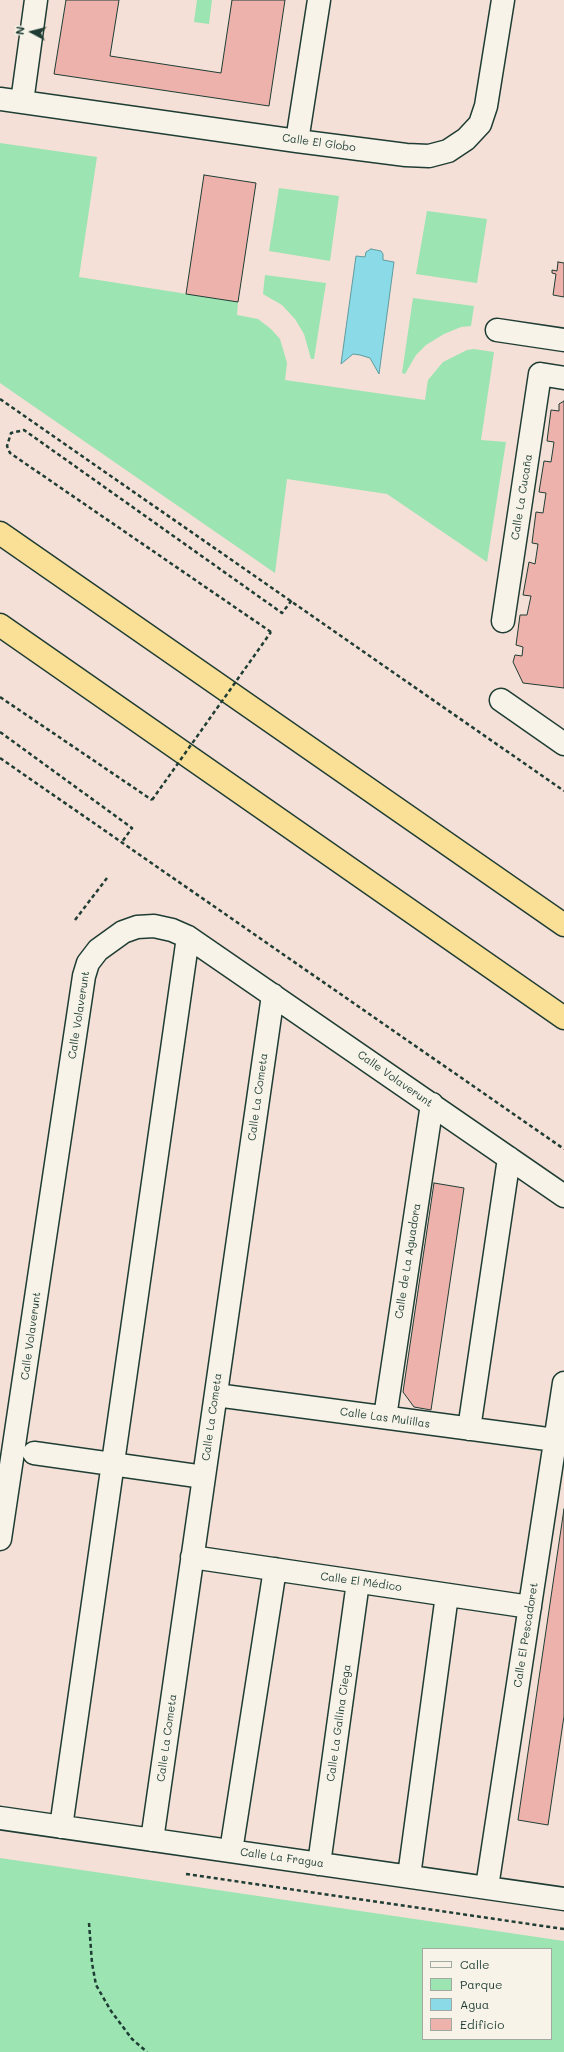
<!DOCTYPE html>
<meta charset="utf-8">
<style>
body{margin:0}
#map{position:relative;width:564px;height:2052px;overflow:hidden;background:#f4e0d6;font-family:Mali,sans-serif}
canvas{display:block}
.legend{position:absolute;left:422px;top:1948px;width:130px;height:92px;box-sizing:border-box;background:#f7f3e8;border:1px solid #a1aaa0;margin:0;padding:5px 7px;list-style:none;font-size:12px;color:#1f3d34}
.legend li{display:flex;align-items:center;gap:8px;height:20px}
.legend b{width:20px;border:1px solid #a1aaa0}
.north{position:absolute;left:12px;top:12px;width:40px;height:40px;-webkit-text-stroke:3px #f7f3e8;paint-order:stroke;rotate:277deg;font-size:11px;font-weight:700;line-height:16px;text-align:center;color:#1f3d34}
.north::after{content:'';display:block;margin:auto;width:14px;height:18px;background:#1f3d34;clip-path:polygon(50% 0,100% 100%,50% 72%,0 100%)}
</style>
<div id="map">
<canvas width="564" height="2052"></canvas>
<ul class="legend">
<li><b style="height:5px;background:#f7f3e8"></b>Calle</li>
<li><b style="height:11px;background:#9ce4b2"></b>Parque</li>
<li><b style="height:11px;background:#8adae7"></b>Agua</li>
<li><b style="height:11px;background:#edb2ab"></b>Edificio</li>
</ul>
<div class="north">N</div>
</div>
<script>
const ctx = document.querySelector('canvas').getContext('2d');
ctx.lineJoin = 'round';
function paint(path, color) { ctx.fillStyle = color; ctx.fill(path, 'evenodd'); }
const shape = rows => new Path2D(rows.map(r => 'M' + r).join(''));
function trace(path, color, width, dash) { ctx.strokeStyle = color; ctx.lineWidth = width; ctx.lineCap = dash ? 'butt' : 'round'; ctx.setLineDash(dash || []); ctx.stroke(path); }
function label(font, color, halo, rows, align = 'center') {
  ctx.font = font + ' Mali,sans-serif'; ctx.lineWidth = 4; ctx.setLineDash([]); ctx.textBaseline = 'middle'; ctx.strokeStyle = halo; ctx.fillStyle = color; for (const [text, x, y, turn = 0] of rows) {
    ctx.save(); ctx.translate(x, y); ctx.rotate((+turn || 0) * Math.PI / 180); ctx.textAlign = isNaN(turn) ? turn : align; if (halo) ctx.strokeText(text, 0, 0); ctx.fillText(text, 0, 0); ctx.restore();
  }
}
paint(shape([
 [197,0,212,0,209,24,194,22],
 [0,143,97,157,79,277,238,302,237,315,258,319,271,329,280,339,287,363,285,380,425,400,428,380,443,362,467,350,474,349,494,352,481,440,506,442,487,562,387,494,287,479,275,573,0,383],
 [279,188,339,196,330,261,269,251],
 [427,211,487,219,477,283,416,274],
 [265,275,326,283,314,359,311,359,304,334,295,319,282,305,263,294],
 [413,298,474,306,471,326,461,327,444,334,426,345,416,355,405,374,402,373],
 [0,1858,564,1941,564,2052,0,2052],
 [423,1949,551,1949,551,2039,423,2039]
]), '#9ce4b2');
const water = shape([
 [371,249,381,251,383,254,383,260,394,262,379,374,370,358,360,355,353,354,341,364,356,256,365,257,366,252,371,249]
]);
paint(water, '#8adae7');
trace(water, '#5f9b9f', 1);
const building = shape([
 [66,0,119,0,110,56,221,73,232,0,285,0,269,106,54,74,66,0],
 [204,175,256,183,238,302,186,294,204,175],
 [558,262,564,263,564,297,553,295,556,274,552,273,552,270,557,271,558,262],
 [564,401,564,688,523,683,513,662,515,655,522,656,523,647,516,645,520,615,527,615,531,596,523,595,529,562,535,564,538,544,532,543,536,512,543,513,546,493,539,492,544,461,551,462,554,442,547,441,551,410,559,411,559,404,564,401],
 [434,1183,464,1188,431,1410,414,1407,403,1392,434,1183],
 [564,1509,564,1716,548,1825,518,1820,564,1509]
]);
paint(building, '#edb2ab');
trace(building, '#1f3d34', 1);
const minor = shape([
 [0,99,297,141,406,155,429,156,448,151,466,139,480,124,486,106,503,0],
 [22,102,36,0],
 [297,141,319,0],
 [497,330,564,340],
 [503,621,540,374,564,378],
 [501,700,564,744],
 [216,1395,555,1440],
 [385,1417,432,1104],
 [469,1429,509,1158],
 [34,1453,204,1477],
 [0,1539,84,976,88,963,98,950,123,932,137,927,154,926,172,930,188,937,564,1196],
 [192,1557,530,1607],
 [0,1818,564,1899],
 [61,1827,188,937],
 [152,1840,273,995],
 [231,1851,275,1569],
 [319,1864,358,1582],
 [409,1876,447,1595],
 [487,1887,564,1383]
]);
const highway = shape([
 [0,533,564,925],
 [0,625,564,1018]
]);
trace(minor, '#1f3d34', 25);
trace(highway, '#1f3d34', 25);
trace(shape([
 [0,399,564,791],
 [271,632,10,453,7,446,11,433,24,430,282,613,292,600],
 [0,697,152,800],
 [0,732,132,828,122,842],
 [0,758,564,1149],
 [75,920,107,878],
 [186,1874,564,1929],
 [89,1923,92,1963,96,1985,111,2011,132,2039,147,2052]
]), '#1f3d34', 2.5, [4, 3]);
trace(minor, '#f7f3e8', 22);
trace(highway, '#fadf96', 22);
trace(shape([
 [152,800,271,632]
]), '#1f3d34', 2.5, [4, 3]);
label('11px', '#1f3d34', '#f7f3e8', [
 ["Calle El Globo",319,143,8],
 ["Calle La Cucaña",522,497,-81],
 ["Calle Volaverunt",79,1015,-81],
 ["Calle Volaverunt",395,1079,35],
 ["Calle La Cometa",258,1097,-82],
 ["Calle de La Aguadora",408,1261,-81],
 ["Calle Volaverunt",31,1336,-82],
 ["Calle La Cometa",212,1417,-82],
 ["Calle Las Mulillas",385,1418,8],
 ["Calle El Médico",361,1582,8],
 ["Calle El Pescadoret",526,1635,-81],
 ["Calle La Gallina Ciega",339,1723,-82],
 ["Calle La Cometa",167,1738,-82],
 ["Calle La Fragua",282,1858,8]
]);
</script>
